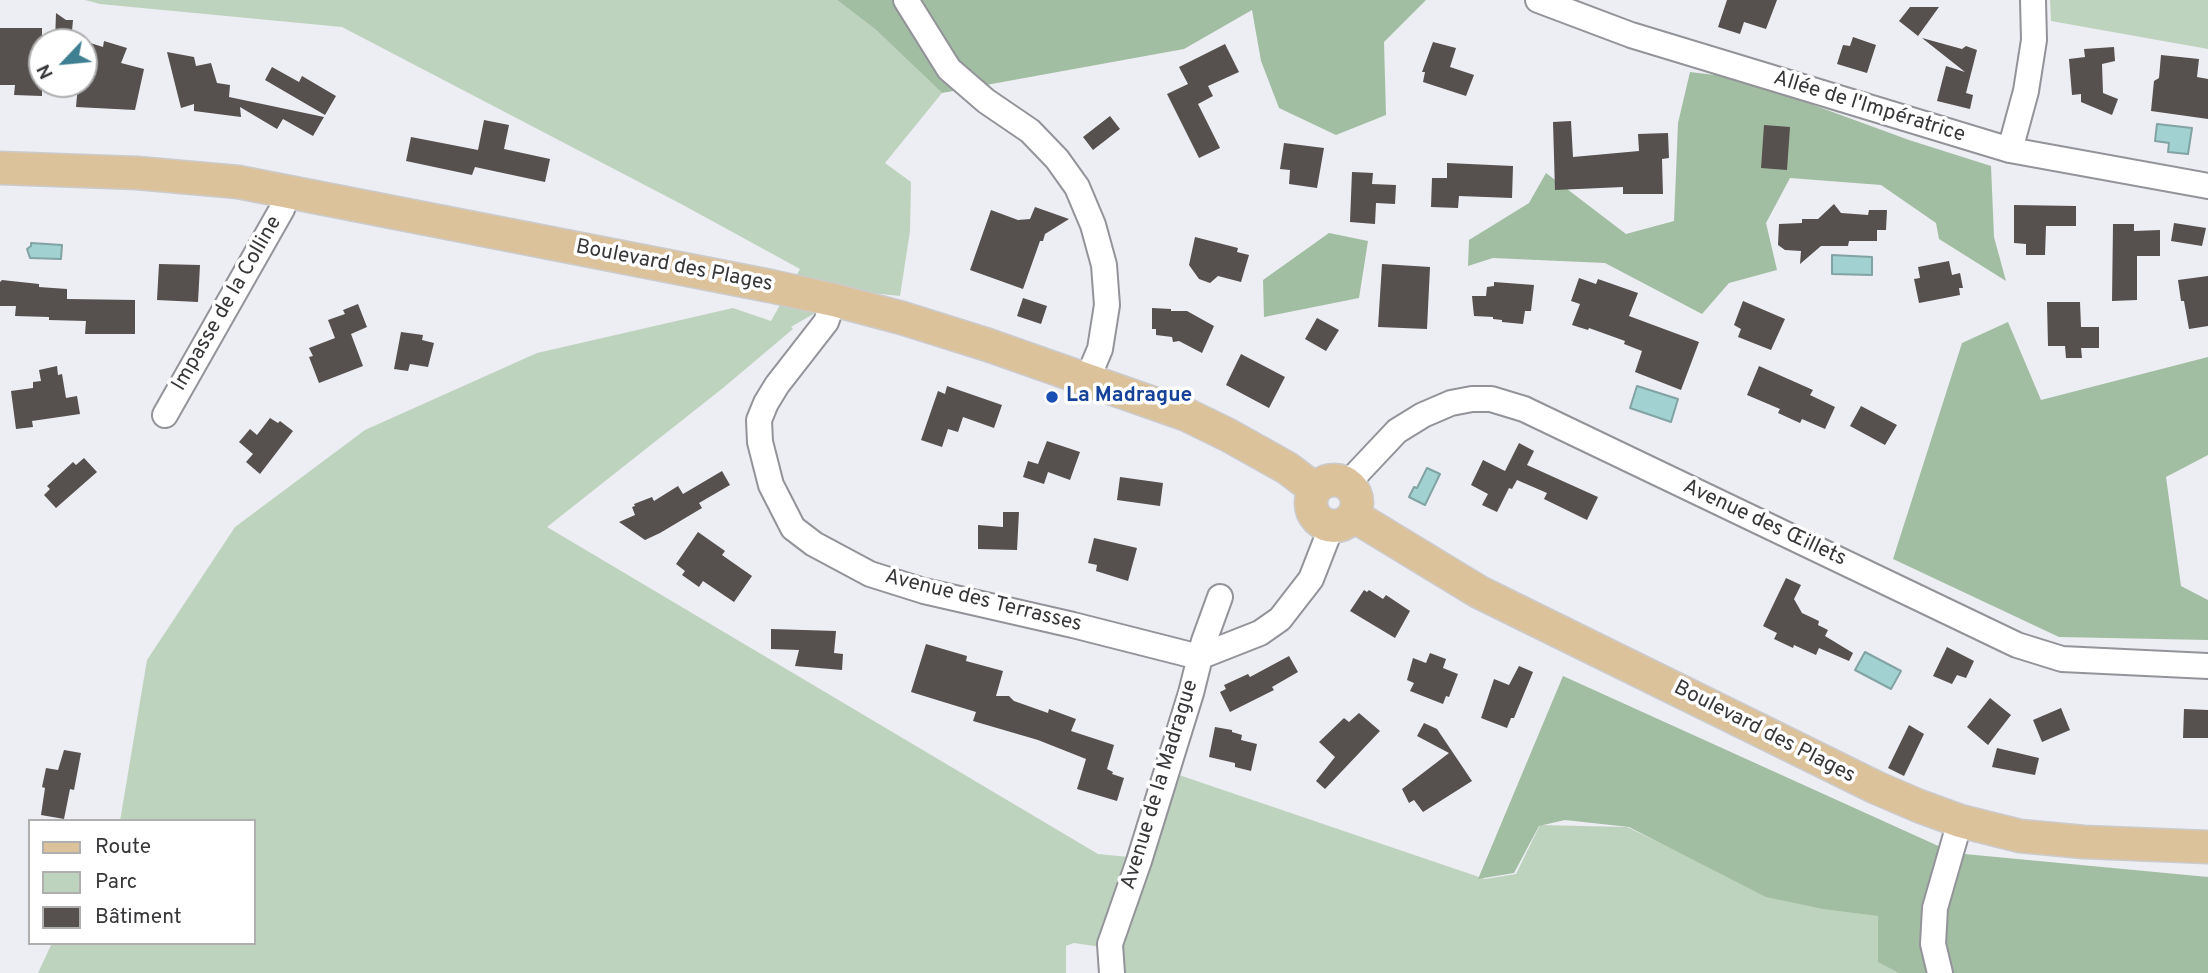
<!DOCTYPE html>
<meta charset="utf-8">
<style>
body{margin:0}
#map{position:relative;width:2208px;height:973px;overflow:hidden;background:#ededf4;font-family:Overpass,sans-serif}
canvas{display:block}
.legend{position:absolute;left:28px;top:819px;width:228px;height:126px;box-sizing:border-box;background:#fff;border:2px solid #afafb0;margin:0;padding:9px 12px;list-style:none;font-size:21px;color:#37373a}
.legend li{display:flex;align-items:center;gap:14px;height:35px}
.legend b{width:35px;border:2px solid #afafb0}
.north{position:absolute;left:28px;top:28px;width:70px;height:70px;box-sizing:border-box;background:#fff;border:2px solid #afafb0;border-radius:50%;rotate:244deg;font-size:19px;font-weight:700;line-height:28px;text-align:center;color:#37373a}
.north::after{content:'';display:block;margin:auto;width:24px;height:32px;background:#3e7f91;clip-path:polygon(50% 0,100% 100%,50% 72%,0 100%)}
</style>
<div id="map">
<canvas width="2208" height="973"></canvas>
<ul class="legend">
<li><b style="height:9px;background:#dcc29b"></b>Route</li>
<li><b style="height:19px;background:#bed3be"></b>Parc</li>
<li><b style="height:19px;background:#56504e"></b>Bâtiment</li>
</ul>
<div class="north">N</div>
</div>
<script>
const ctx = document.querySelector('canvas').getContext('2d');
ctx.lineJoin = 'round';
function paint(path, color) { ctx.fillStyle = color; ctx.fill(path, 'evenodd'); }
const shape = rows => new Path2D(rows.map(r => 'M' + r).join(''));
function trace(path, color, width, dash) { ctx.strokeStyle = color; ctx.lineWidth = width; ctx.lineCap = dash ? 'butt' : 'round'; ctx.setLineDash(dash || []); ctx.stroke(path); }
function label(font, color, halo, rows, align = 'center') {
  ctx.font = font + ' Overpass,sans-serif'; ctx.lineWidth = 7; ctx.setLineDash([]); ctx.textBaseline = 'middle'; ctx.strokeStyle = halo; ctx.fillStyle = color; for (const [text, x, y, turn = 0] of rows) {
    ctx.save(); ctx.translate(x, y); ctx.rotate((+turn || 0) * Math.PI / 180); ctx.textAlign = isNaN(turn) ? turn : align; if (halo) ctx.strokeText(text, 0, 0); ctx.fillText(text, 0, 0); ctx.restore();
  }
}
paint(shape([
 [85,0,837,0,876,30,942,93,885,163,911,182,910,231,900,296,853,291,791,327,793,329,723,388,547,527,1098,854,1149,859,1179,775,1485,879,1516,874,1540,825,1627,827,1765,893,1878,915,1900,973,1125,973,1121,950,1074,943,1066,946,1066,973,38,973,52,943,254,943,254,821,120,821,147,660,235,527,365,430,537,353,733,308,771,321,800,269,683,205,342,27,100,4],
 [2050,0,2208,0,2208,49,2051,21]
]), '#bed3be');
paint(shape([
 [837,0,1426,0,1384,42,1386,115,1336,135,1279,108,1261,61,1252,10,1184,49,942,93,876,30],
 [1690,72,1740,78,1909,140,1991,166,1994,237,2006,281,1939,239,1936,223,1881,185,1790,178,1766,223,1777,270,1729,283,1702,314,1605,263,1493,258,1468,266,1469,240,1529,203,1546,173,1626,234,1674,221,1678,123],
 [1329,233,1368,241,1359,298,1264,317,1263,280],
 [2008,322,2041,400,2208,357,2208,455,2166,477,2181,586,2208,600,2208,640,2059,637,1893,559,1962,343],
 [1563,676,1945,849,1933,973,1899,973,1878,962,1878,916,1823,909,1766,897,1629,827,1565,820,1539,826,1514,873,1478,879],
 [1954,853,2208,877,2208,973,1950,973,1941,943]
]), '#a2bea2');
const water = shape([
 [2157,124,2192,128,2188,154,2168,152,2169,143,2155,141,2157,124],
 [31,243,62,245,61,259,30,258,27,249,31,246,31,243],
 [1832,255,1872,257,1872,275,1832,274,1832,255],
 [1637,386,1678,399,1671,422,1630,408,1637,386],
 [1427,468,1440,474,1425,505,1409,497,1414,487,1417,488,1427,468],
 [1865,652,1901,671,1891,689,1855,670,1865,652]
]);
paint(water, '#a1d1d0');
trace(water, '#81a3a3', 2);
paint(shape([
 [1727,0,1777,0,1766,29,1744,22,1740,34,1718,27],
 [1910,7,1939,7,1918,36,1899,21],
 [56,13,66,20,73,20,71,42,55,42],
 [0,28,42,28,42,96,14,95,15,85,0,85],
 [1853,37,1876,45,1867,73,1837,64,1843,45,1850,46],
 [1922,38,1962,49,1966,46,1977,50,1966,93,1973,95,1970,109,1937,101,1946,66,1965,72],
 [84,41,103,47,104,41,127,48,121,63,144,69,135,110,76,107,78,84,84,84],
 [1433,42,1456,48,1450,67,1474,75,1466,96,1423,82,1425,72,1422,72],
 [1225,44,1239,72,1208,86,1213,96,1198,104,1220,148,1199,158,1167,94,1188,84,1179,67],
 [2114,47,2115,61,2102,64,2103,93,2118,99,2112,115,2081,102,2081,94,2072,95,2069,59,2085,57,2084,49],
 [167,52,194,57,196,66,211,63,217,83,230,85,229,97,324,117,313,136,283,119,277,129,240,107,241,117,194,111,194,104,181,108],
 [2161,55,2199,59,2197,77,2208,79,2208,119,2151,111,2154,81,2159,78],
 [272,67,299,82,302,76,336,96,325,115,265,80],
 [1110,116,1120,129,1093,150,1083,137],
 [484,120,509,125,504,149,550,159,545,182,475,167,472,175,406,161,411,137,478,150],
 [1571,121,1573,157,1639,151,1638,134,1668,133,1669,158,1662,159,1663,194,1623,194,1623,187,1555,190,1553,122],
 [1764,125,1790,127,1787,170,1761,168],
 [1284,143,1324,148,1317,188,1289,184,1290,170,1280,169],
 [1447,163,1513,166,1512,198,1459,196,1458,208,1431,207,1432,178,1447,178],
 [1352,172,1373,173,1372,184,1396,185,1395,204,1376,203,1375,224,1350,222],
 [1834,204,1841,213,1868,215,1869,210,1887,210,1886,230,1877,230,1877,241,1849,241,1848,246,1821,246,1800,264,1801,251,1785,250,1778,245,1779,224,1802,223,1802,219,1818,219],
 [2014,205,2076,206,2076,226,2046,226,2045,255,2026,255,2026,244,2014,243],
 [1035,207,1069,219,1045,234,1043,241,1040,241,1023,289,970,270,991,210,1018,220,1030,219],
 [2174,223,2206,228,2202,246,2171,241],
 [2113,224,2134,224,2134,231,2160,230,2160,256,2137,256,2137,300,2112,301],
 [1195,237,1238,248,1237,252,1249,255,1241,282,1218,276,1210,283,1199,279,1189,265],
 [1949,261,1952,275,1960,273,1963,288,1959,288,1960,295,1919,303,1914,279,1920,278,1918,267],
 [159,264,200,265,198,302,157,300],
 [1382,264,1430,267,1427,329,1378,327],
 [2208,276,2208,326,2189,329,2184,301,2181,301,2178,280],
 [1579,278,1596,284,1598,279,1638,293,1629,316,1699,342,1681,390,1635,372,1642,351,1624,344,1625,341,1589,328,1588,330,1572,325,1580,304,1571,301],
 [2,280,39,284,39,287,67,289,67,299,135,300,135,334,85,334,86,321,49,320,49,317,15,316,16,306,0,306,0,282],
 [1494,282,1534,285,1531,311,1525,311,1523,324,1502,322,1502,320,1493,319,1493,317,1474,316,1472,296,1486,296,1487,287,1494,286],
 [1023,298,1047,306,1041,324,1017,316],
 [1743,301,1785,319,1771,350,1738,337,1741,329,1734,325],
 [2047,302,2080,302,2081,327,2099,327,2099,348,2081,348,2082,358,2066,358,2065,346,2048,346],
 [358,304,367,327,351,334,363,366,319,383,309,357,313,356,309,348,335,338,328,320,345,314,343,310],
 [1152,308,1171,309,1171,311,1187,311,1214,326,1202,353,1179,341,1173,342,1172,337,1156,335,1156,329,1152,329],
 [1317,318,1339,330,1326,351,1305,339],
 [401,332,423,335,422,340,434,343,428,367,410,364,408,371,394,369],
 [1241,354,1285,377,1269,408,1226,385],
 [57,366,58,375,62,374,66,398,77,396,80,414,32,421,33,427,16,429,11,391,33,388,33,382,41,381,39,370],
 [1759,366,1813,390,1810,395,1835,407,1825,429,1802,419,1800,423,1778,413,1780,409,1747,395],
 [947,386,1002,405,994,428,963,417,958,432,948,429,942,447,921,440,938,391,945,394],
 [1861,406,1897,425,1885,445,1850,426],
 [270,418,278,423,280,421,293,431,260,474,246,462,253,454,239,442,250,429,257,435],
 [1047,441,1080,452,1070,480,1048,472,1044,484,1023,477,1028,461,1038,464],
 [1519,443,1534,451,1527,465,1598,497,1587,520,1544,499,1547,493,1517,480,1512,489,1509,488,1497,512,1482,505,1488,494,1471,485,1483,460,1505,471],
 [84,458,97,472,56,508,44,495,50,489,47,486,73,462,76,465],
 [722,471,730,485,699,503,702,508,660,533,645,540,619,522,635,515,632,507,635,506,634,504,652,497,654,501,678,486,683,494],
 [1120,477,1163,483,1160,506,1117,500],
 [1003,512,1019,512,1017,550,978,549,978,525,1003,527],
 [698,532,725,551,722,555,752,576,734,602,703,581,699,587,682,575,685,571,676,564],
 [1094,538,1137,548,1128,581,1096,571,1097,565,1088,563],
 [1786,578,1801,585,1794,599,1802,613,1819,621,1818,625,1828,630,1825,636,1853,653,1849,661,1819,648,1816,655,1794,645,1793,648,1774,639,1777,633,1763,626],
 [1364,590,1367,592,1369,590,1383,599,1386,595,1410,611,1395,638,1350,611],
 [771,629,836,631,834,653,843,654,842,670,795,666,799,650,771,649],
 [926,644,967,656,966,661,1003,671,996,696,1009,696,1014,701,1048,713,1049,709,1076,719,1071,731,1114,745,1107,769,1113,772,1112,774,1124,778,1117,801,1077,789,1086,759,1038,740,973,721,976,712,911,692],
 [1947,647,1974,661,1966,678,1957,675,1952,684,1933,676],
 [1430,653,1446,659,1443,668,1458,674,1449,697,1446,696,1443,704,1410,691,1414,683,1407,680,1413,658,1426,663],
 [1289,656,1298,672,1272,687,1274,690,1230,712,1220,692,1226,689,1224,685,1248,674,1250,677],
 [1519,666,1533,672,1514,718,1511,718,1507,728,1481,718,1494,679,1509,685],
 [1990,698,2011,715,1988,745,1967,727],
 [2061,708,2070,730,2042,742,2033,720],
 [2184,709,2208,710,2208,738,2183,738],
 [1359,713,1380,731,1325,789,1316,781,1335,757,1319,742,1344,718,1349,722],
 [1424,723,1437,729,1472,781,1423,812,1414,800,1409,803,1402,789,1449,753,1417,736],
 [1909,725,1924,734,1904,776,1888,768],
 [1215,727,1232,730,1232,732,1242,735,1241,740,1257,744,1251,771,1235,767,1235,763,1209,757],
 [1997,748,2039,758,2035,775,1992,767],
 [64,750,81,753,74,790,70,789,64,819,41,815,45,788,42,787,46,768,58,770]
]), '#56504e');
const minor = shape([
 [906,0,949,69,986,101,1030,131,1057,159,1077,187,1093,225,1104,265,1107,305,1100,349,1087,380],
 [1538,0,1631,35,2010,150,2208,186],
 [2010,150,2026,91,2034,40,2033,0],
 [834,300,826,322,777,385,766,403,759,420,760,442,771,485,793,528,814,544,870,574,924,591,1073,625,1199,657,1260,633,1280,619,1311,579,1327,538,1330,525],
 [165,415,282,209,288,193],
 [1348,483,1397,431,1423,415,1451,403,1472,399,1491,399,1524,409,2017,645,2062,659,2208,666],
 [1112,973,1110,944,1139,861,1191,693,1204,641,1220,597],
 [1940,973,1933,944,1935,908,1960,821]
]);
const major = shape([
 [0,168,137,173,238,182,770,286,834,300,902,318,988,345,1187,415,1228,435,1287,468,1315,489],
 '1311 503a23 23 0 1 1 46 0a23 23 0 1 1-46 0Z',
 [1354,516,1479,592,1877,788,1919,806,1960,821,2020,836,2084,842,2208,847]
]);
trace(minor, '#93939a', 28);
trace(major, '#cbcbcc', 35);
trace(minor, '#fff', 24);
trace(major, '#dcc29b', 32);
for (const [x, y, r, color] of [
 [1052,397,7,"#1a4fb4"]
]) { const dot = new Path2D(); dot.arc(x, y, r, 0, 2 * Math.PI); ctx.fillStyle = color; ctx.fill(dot); trace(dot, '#fff', 2.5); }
label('21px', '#37373a', '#fff', [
 ["Allée de l'Impératrice",1869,108,17],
 ["Boulevard des Plages",674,267,11],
 ["Impasse de la Colline",228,304,-60],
 ["Avenue des Œillets",1764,524,25],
 ["Avenue des Terrasses",983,602,14],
 ["Boulevard des Plages",1764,733,27],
 ["Avenue de la Madrague",1161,785,-73]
]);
label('bold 21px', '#164399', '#fff', [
 ["La Madrague",1066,397]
], 'left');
</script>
